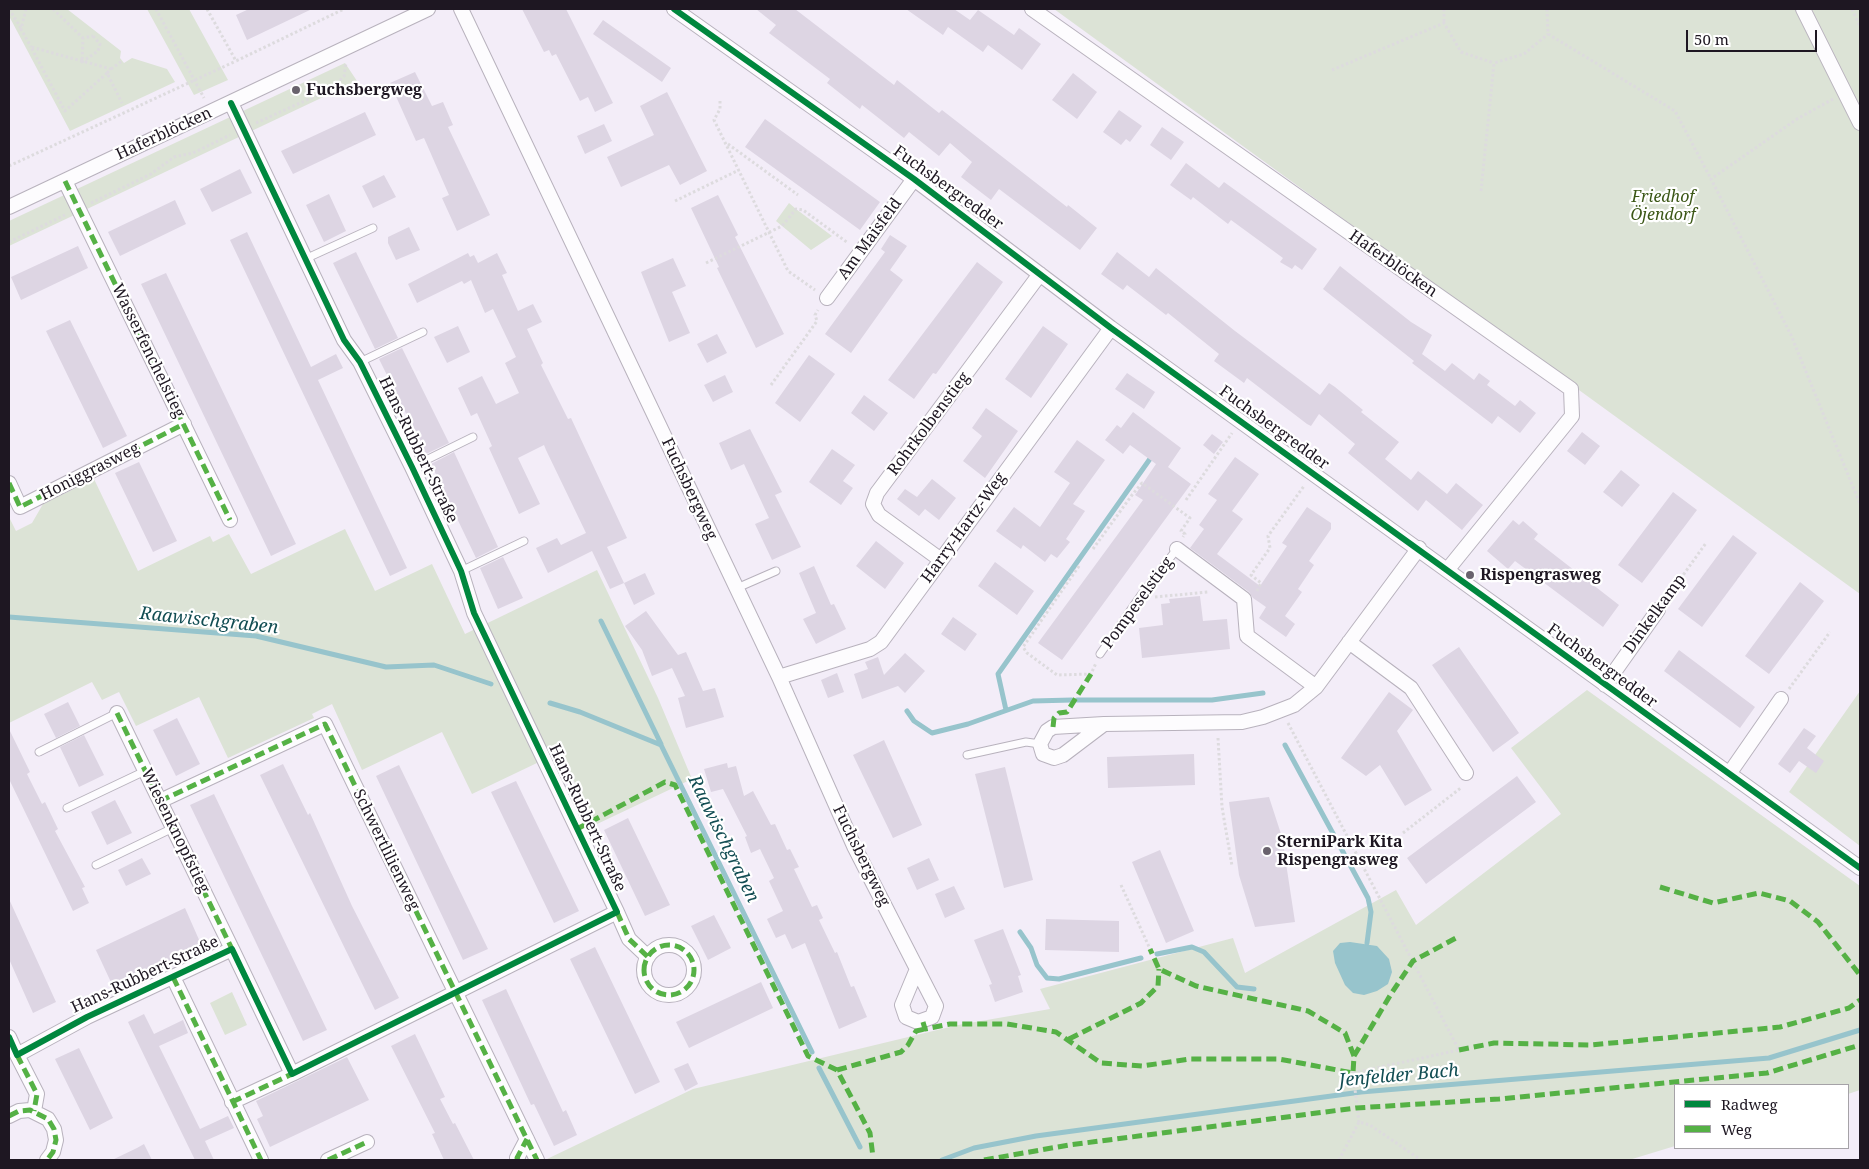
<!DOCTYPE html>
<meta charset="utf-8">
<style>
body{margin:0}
#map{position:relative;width:1869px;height:1169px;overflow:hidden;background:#f3edf8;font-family:"Noto Serif",serif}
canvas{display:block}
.frame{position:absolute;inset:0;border:10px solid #1e1722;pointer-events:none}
.legend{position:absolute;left:1674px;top:1084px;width:175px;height:65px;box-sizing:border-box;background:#fff;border:1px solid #a5a2a7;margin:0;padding:6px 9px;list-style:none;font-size:15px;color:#1e1722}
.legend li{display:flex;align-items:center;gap:10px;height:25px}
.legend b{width:25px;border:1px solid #a5a2a7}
.scale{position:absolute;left:1686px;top:30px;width:131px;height:22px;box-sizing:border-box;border:2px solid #1e1722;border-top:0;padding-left:6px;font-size:15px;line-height:18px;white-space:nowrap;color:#1e1722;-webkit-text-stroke:4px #fff;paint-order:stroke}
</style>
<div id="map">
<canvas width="1869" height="1169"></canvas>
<div class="frame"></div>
<ul class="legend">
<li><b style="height:6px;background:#00873e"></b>Radweg</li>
<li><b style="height:6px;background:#55b145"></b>Weg</li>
</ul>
<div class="scale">50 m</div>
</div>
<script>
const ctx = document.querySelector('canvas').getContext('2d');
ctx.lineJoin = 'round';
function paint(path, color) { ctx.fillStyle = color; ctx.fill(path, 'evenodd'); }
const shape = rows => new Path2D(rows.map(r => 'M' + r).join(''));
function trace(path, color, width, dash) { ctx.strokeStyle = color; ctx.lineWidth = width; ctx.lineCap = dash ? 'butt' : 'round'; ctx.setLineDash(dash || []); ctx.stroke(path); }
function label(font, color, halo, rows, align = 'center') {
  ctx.font = font + ' "Noto Serif",serif'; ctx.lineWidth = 4.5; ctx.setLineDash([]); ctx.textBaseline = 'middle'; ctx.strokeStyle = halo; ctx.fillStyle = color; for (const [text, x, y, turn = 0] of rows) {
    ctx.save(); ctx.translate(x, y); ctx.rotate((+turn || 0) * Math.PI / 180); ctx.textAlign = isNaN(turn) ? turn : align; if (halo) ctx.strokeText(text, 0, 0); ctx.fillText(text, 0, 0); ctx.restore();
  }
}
paint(shape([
 [9,9,67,9,121,51,120,58,124,63,132,58,167,69,175,82,70,131,9,16],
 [147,9,189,9,228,80,194,95],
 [1054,9,1860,9,1860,594],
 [345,63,357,81,9,246,9,221],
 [789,203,796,209,832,236,811,250,776,221],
 [94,479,138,571,210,536,213,542,229,534,251,574,345,529,375,591,432,564,465,634,597,570,658,698,692,779,595,825,560,752,472,794,442,732,362,770,332,704,312,714,314,718,228,758,199,697,136,726,119,692,102,700,92,682,9,723,9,517,16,531,32,523,43,504],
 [1587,690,1860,886,1860,1090,1848,1094,1848,1085,1675,1085,1675,1146,1629,1160,547,1159,693,1089,958,1025,1050,1009,1040,989,1233,938,1245,973,1396,890,1416,925,1561,814,1511,748],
 [1860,691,1860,846,1789,792],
 [232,992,247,1025,225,1035,210,1003]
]), '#dce3d6');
paint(shape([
 [1350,942,1377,946,1389,959,1392,972,1388,984,1377,991,1364,995,1353,993,1345,985,1335,963,1333,951,1340,943]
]), '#97c4cc');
trace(shape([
 [9,617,256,636,386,667,434,665,491,684],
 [601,621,661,744],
 [1077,700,1212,700,1263,693],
 [550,703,580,712,661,745,812,1052],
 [1006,710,998,674,1152,456],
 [907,711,914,721,932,733,968,724,1033,701,1072,700],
 [1285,745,1368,898,1371,912,1367,943],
 [1020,932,1031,948,1037,965,1047,978,1059,979,1141,958],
 [1157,954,1192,947,1204,952,1237,987,1254,989],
 [819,1068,860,1147],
 [942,1160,974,1148,1036,1136,1361,1092,1769,1058,1860,1030]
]), '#97c4cc', 5);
paint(shape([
 [249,9,312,9,247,40,236,15],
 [522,9,566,9,613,103,595,112,588,97,580,101,556,54,552,56,549,50,544,52],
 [756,9,795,9,894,85,897,80,939,113,942,110,1067,207,1068,205,1097,228,1080,250,999,189,991,200,961,177,972,162,950,143,939,156,909,132,904,138,862,105,860,109,827,83,830,79,769,33,776,25],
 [906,9,954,9,970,20,978,10,1014,35,1019,28,1041,44,1022,70,988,45,983,52,948,27,943,35],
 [603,20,671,68,662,82,593,34],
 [415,72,432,106,443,102,453,125,448,127,490,215,457,231,442,198,449,195,424,138,416,141,390,83],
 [1073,73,1097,92,1077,119,1052,100],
 [667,92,707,171,680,185,669,165,621,187,607,157,654,135,640,106],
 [1119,110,1142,126,1130,142,1126,139,1121,145,1103,132],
 [365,112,376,135,293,174,281,151],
 [765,119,880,202,860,230,745,147],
 [604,124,612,141,585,154,577,136],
 [1162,127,1184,142,1171,160,1150,145],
 [1186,163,1219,188,1224,182,1317,249,1302,270,1295,265,1292,269,1280,262,1283,258,1231,220,1228,224,1193,197,1191,200,1170,185],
 [240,169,252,193,212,212,200,189],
 [384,175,396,197,373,208,362,186],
 [329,194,346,231,324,242,306,205],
 [718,195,738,235,735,237,784,334,756,348,717,268,719,267,691,208],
 [175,200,186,224,120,256,108,232],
 [409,227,420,250,396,260,388,243,388,237],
 [247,232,311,367,336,354,343,368,318,380,407,568,390,576,230,240],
 [890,235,907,246,890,270,903,280,851,353,825,334,885,252,881,249],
 [78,246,88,268,21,300,11,277],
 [356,252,398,338,375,349,333,263],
 [1117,252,1149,277,1156,268,1235,331,1320,395,1329,383,1335,387,1363,410,1361,412,1399,442,1385,459,1411,480,1418,471,1447,494,1456,483,1483,505,1462,530,1426,500,1418,511,1348,453,1355,444,1319,414,1311,426,1307,424,1247,378,1244,383,1214,361,1219,354,1168,313,1166,315,1127,285,1123,290,1101,274],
 [468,253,470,257,474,255,478,263,497,253,507,273,502,275,518,311,533,304,542,322,527,329,543,363,541,365,568,419,571,418,627,538,607,547,624,583,610,589,592,551,548,573,536,548,557,538,561,545,586,533,546,450,544,445,518,458,540,504,519,514,489,448,492,446,477,413,471,416,458,388,482,376,496,404,519,393,505,363,516,357,493,309,485,313,471,280,464,284,462,281,417,303,408,284],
 [673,258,686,286,672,292,690,333,669,342,641,272],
 [977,262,1003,282,936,374,933,373,914,399,888,380],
 [1340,266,1411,322,1432,335,1422,354,1445,371,1452,363,1474,380,1479,373,1490,381,1487,385,1515,406,1520,400,1536,413,1520,433,1498,416,1492,424,1412,363,1414,361,1323,289],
 [166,273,296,544,271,556,141,284],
 [70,320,127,436,103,448,46,331],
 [458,326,470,352,447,363,434,337],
 [1043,326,1068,344,1031,398,1005,379],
 [717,334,727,353,707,363,697,344],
 [402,348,449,443,426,454,379,359],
 [809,355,835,374,800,422,775,403],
 [1127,373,1155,392,1144,409,1115,389],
 [725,375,733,392,713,402,704,385],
 [864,395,888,413,874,431,851,413],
 [986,408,1018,431,985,478,963,461,982,436,972,428],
 [1133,412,1181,448,1168,467,1191,484,1062,660,1038,643,1143,500,1135,495,1156,464,1130,445,1123,454,1105,440,1117,425,1121,428],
 [750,429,782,492,775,495,801,547,772,560,755,524,769,518,744,464,731,470,719,443],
 [1582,432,1600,446,1585,465,1567,451],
 [1212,434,1223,442,1214,454,1203,445],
 [1077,440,1105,460,1073,504,1085,511,1066,539,1070,542,1057,558,1051,554,1045,562,1023,545,1021,549,996,531,1014,507,1040,527,1070,483,1054,472],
 [832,449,855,465,843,481,853,488,841,505,809,482],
 [454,452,498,547,476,558,431,464],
 [1235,457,1259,474,1232,511,1243,519,1217,554,1260,586,1287,546,1282,543,1307,507,1331,523,1331,529,1309,561,1314,565,1298,589,1302,592,1285,616,1295,624,1286,637,1259,618,1266,607,1253,598,1249,592,1190,548,1204,529,1199,525,1217,500,1208,494],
 [139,462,177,541,153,552,115,473],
 [1621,470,1640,485,1622,507,1603,492],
 [932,479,956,498,939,520,925,509,919,516,897,499,905,489,917,497],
 [1673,492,1697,510,1642,583,1618,565],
 [1513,520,1519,525,1523,521,1538,534,1534,539,1619,605,1603,627,1515,561,1508,569,1487,551],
 [1733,535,1757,553,1702,627,1678,609],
 [876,541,904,563,885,589,856,566],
 [503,557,523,598,498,609,480,568],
 [995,562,1034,591,1017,615,978,586],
 [814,566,831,605,834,604,846,629,816,644,803,619,816,613,799,573],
 [645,573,655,594,634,605,624,583],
 [1800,582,1824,601,1769,674,1745,656],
 [1200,596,1203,621,1227,619,1230,649,1142,658,1139,628,1163,625,1161,604,1170,603,1169,599],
 [646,611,678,655,686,652,703,691,715,688,724,717,686,728,678,698,685,696,672,668,652,676,642,650,625,626],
 [953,617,977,634,965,651,941,634],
 [1459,647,1519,733,1493,752,1432,665],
 [1679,650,1755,707,1740,728,1664,671],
 [905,653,925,671,905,693,898,686,862,699,854,674,868,669,865,662,878,657,884,675],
 [837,673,844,692,828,698,821,680],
 [1389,692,1413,710,1397,731,1432,790,1405,806,1380,765,1366,776,1341,758],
 [68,702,80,726,56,738,44,714],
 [177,718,200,764,176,776,153,730],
 [1804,728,1816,736,1807,748,1824,761,1816,773,1799,761,1790,773,1778,764],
 [9,729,30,772,27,774,42,804,45,802,58,829,55,831,85,887,82,888,89,903,73,911,9,779],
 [84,735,104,775,79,787,60,747],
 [884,740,922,825,893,838,853,755],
 [1194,754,1195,785,1108,788,1107,757],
 [727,763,728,768,736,766,744,796,753,791,771,825,775,824,787,850,790,849,799,867,794,869,812,907,817,905,823,918,819,920,835,953,837,952,851,987,854,986,867,1017,839,1029,805,943,792,949,785,934,776,938,767,919,783,911,769,881,774,878,760,849,751,853,745,837,747,836,723,789,711,792,704,769],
 [283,764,308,815,310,813,352,906,399,998,375,1010,260,775],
 [399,765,488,949,463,960,376,776],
 [1005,767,1033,880,1004,888,975,774],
 [1517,776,1536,802,1426,884,1407,858],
 [516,781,579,911,554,923,491,792],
 [214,794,327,1030,303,1041,190,805],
 [1269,797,1282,837,1295,922,1255,927,1239,875,1229,802],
 [115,800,132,833,107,845,91,812],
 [628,818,670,905,645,916,604,830],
 [1160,850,1194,931,1166,943,1132,862],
 [142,858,151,874,126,886,118,870],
 [929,858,939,880,917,890,907,868],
 [954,886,965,909,945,918,935,894],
 [9,899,56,1002,33,1013,9,959],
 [185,908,204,951,116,993,96,950],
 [714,915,731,948,708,960,691,926],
 [1046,919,1119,921,1119,952,1045,950],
 [1003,929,1021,975,1018,976,1023,992,995,1002,989,985,992,984,974,940],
 [595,947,660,1082,635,1094,570,959],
 [761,982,773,1008,689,1048,676,1022],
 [506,989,563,1112,566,1110,577,1135,554,1146,534,1104,531,1105,482,1000],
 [144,1014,154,1034,183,1020,188,1033,159,1046,200,1129,228,1116,234,1128,205,1141,214,1160,195,1160,151,1070,128,1022],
 [415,1034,445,1097,440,1099,453,1124,455,1123,474,1160,444,1160,432,1134,435,1133,391,1046],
 [79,1048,113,1118,90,1130,55,1059],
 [347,1057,369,1100,270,1147,257,1119,263,1116,256,1101],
 [688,1063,698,1084,685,1091,674,1069],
 [144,1144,152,1160,112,1160,137,1148]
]), '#ddd5e3');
const lane = shape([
 [305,259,373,228],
 [360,362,423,332],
 [412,467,473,437],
 [461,571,524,541],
 [737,588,776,571],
 [1100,654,1141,595,1177,549],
 [39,752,117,713],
 [967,755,1026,742,1040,744],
 [67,808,145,771],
 [96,865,173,828]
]);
const street = shape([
 [461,9,779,677,854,846,936,1006,932,1017,918,1022,906,1017,902,1005,917,969],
 [674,9,914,179,1111,328,1860,868],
 [1032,9,1571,389,1572,416,1448,569],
 [1803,9,1860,123],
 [65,181,230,520],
 [9,207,428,9],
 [827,298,914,179],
 [9,483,20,507,184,424],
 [1177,549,1244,599,1247,636,1316,687],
 [941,560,879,515,873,504,877,493,1040,274],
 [1349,642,1411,688,1466,773],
 [779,677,870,649,881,642,1111,328],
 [1605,685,1658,610],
 [117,713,232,949],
 [1104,724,1063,755,1054,758,1043,754,1040,744,1047,731,1053,727,1104,724,1242,722,1263,717,1294,705,1316,687,1419,548],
 [1729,774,1781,699],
 [160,801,325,724,537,1160],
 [617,912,629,939,648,957],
 '644 970a25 25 0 1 1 50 0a25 25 0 1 1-50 0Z',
 [173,977,261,1160],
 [9,1037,17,1055,87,1017,232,949,292,1074,617,912,474,613,461,571,412,467,360,362,344,340,231,103],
 [17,1055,37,1094,34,1111],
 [232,1102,292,1074],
 [9,1116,19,1111,30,1110,48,1119,54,1129,56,1140,53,1152,47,1160],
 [328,1160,367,1142],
 [518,1160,517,1158,527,1139]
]);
trace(lane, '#b8b2bd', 9);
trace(street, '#b8b2bd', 16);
trace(shape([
 [9,9,21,28],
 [26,9,21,29,31,47],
 [53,9,83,38],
 [156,9,204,98],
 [207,9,236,61,344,9],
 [1444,9,1444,23],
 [1547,9,1548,34,1675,111,1711,179],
 [1852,9,1860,26],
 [93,36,100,44,98,51,82,62,83,38,93,36],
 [111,69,122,61],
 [1332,70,1444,23,1461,52,1494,63],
 [107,73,65,111,31,47,111,69,107,73,122,103],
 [1833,99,1797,119,1711,179,1791,335,1860,504],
 [720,101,720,109,714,120,788,271,815,290],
 [256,123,333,88,344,76,346,63],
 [728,144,798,195],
 [9,166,236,61],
 [1481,191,1494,63,1524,54,1548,34],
 [675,201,739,170],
 [91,203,151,174,174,157,193,153,230,135],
 [9,242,65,215],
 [706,263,782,226,796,209,803,210,848,243],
 [771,385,817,321,815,315,818,310],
 [1186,500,1232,433],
 [1093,549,1132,495,1142,483,1190,518,1181,531,1185,534,1183,537],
 [1079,566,1023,647,1027,653,1057,675,1091,674,1096,663],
 [1257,591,1261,583,1251,575,1270,548,1268,536,1304,486],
 [1155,597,1208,592],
 [1666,599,1706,543],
 [1789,689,1830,632],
 [1288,723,1459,1050,1353,1073,1359,1122],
 [1218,738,1222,807,1232,866],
 [1403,833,1462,787],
 [1121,885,1150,949],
 [1339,1160,1359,1122,1370,1125,1421,1160]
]), '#dddbde', 3, [2.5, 2.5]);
trace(lane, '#fdfcfe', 7);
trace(street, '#fdfcfe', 14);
trace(shape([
 [65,181,230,520],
 [9,483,20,507,184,424],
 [117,713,232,949],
 [1053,727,1054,718,1059,713,1067,712,1091,674],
 [160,801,325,724,537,1160],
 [577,829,665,782,675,785,808,1056,837,1070,870,1133,873,1157],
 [1660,887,1713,903,1759,893,1790,901,1818,922,1860,975],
 [617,912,629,939,648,957],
 '644 970a25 25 0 1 1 50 0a25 25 0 1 1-50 0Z',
 [173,977,261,1160],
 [923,1022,925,1029,950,1024,1007,1024,1056,1032,1101,1063,1142,1066,1190,1059,1279,1059,1353,1073,1354,1056,1345,1033,1308,1011,1196,986,1159,969,1150,949],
 [1069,1039,1141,1003,1158,986,1159,969],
 [1459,1050,1494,1043,1591,1045,1780,1027,1849,1008,1860,1000],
 [17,1055,37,1094,34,1111],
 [1354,1056,1391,994,1413,961,1456,938],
 [837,1070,901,1052,908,1045,916,1031,925,1029],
 [232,1102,292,1074],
 [9,1116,19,1111,30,1110,48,1119,54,1129,56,1140,53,1152,47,1160],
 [328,1160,367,1142],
 [518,1160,517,1158,527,1139],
 [984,1160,1069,1145,1356,1108,1499,1099,1767,1073,1860,1045]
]), '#55b145', 5, [10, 5]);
trace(shape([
 [674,9,914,179,1111,328,1860,868],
 [9,1037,17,1055,87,1017,232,949,292,1074,617,912,474,613,461,571,412,467,360,362,344,340,231,103]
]), '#00873e', 6);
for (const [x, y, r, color] of [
 [296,90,5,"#69626d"],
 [1470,575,5,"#69626d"],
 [1267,851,5,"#69626d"]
]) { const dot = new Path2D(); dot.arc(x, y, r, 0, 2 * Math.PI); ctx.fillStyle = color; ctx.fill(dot); trace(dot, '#fff', 2); }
label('bold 16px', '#1e1722', '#fff', [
 ["Fuchsbergweg",306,90],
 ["Rispengrasweg",1480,575],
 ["SterniPark Kita",1277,842],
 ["Rispengrasweg",1277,860]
], 'left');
label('16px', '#1e1722', '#fff', [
 ["Haferblöcken",164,134,-25],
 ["Fuchsbergredder",948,188,36],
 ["Am Maisfeld",870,239,-54],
 ["Haferblöcken",1393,264,35],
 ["Wasserfenchelstieg",148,351,64],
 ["Rohrkolbenstieg",929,424,-53],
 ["Fuchsbergredder",1274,428,36],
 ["Hans-Rubbert-Straße",418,450,64],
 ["Honiggrasweg",90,472,-27],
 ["Fuchsbergweg",689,489,65],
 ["Harry-Hartz-Weg",964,528,-54],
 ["Pompeselstieg",1138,603,-54],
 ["Dinkelkamp",1655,614,-54],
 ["Fuchsbergredder",1602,666,36],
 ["Hans-Rubbert-Straße",587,818,65],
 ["Wiesenknopfstieg",175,831,64],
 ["Schwertlilienweg",386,850,64],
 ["Fuchsbergweg",861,856,64],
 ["Hans-Rubbert-Straße",145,975,-25]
]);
label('italic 16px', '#3b5716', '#fff', [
 ["Friedhof",1663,197],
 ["Öjendorf",1663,215]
]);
label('italic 18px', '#124d53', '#fff', [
 ["Raawischgraben",209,621,6],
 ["Raawischgraben",723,839,64],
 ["Jenfelder Bach",1399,1076,-5]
]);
</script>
